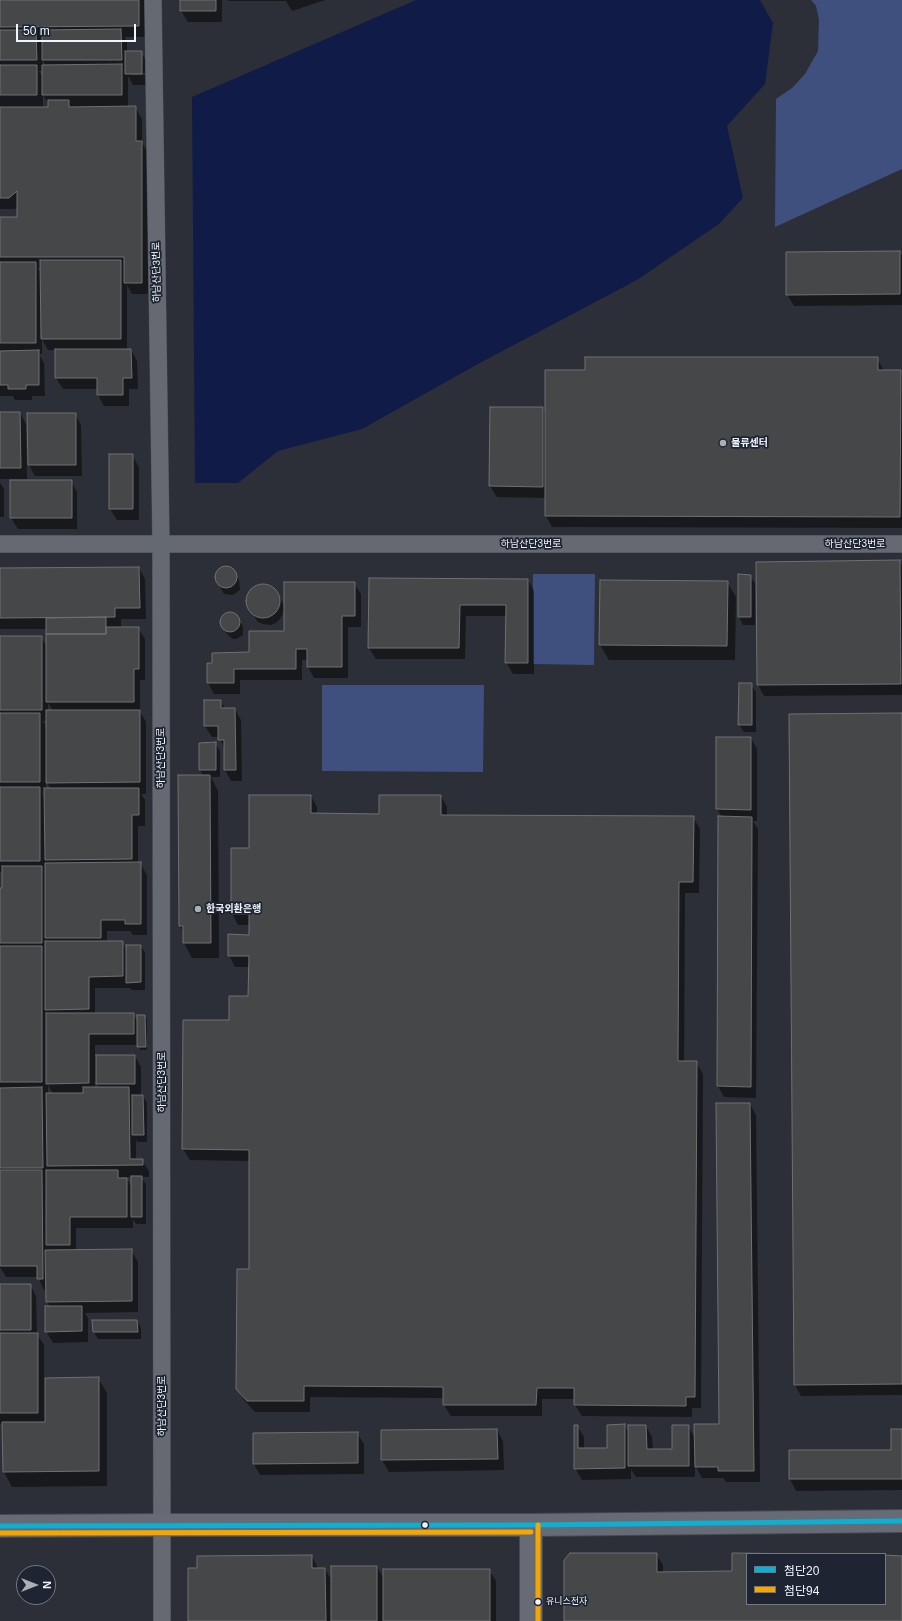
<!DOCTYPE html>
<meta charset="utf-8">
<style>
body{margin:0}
#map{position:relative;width:902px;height:1621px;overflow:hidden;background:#2c2f38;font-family:Arial,"Noto Sans KR",sans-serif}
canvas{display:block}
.legend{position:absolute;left:746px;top:1553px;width:140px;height:52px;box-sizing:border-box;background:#1e2431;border:1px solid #727783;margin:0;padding:5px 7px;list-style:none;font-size:12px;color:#f0f4fd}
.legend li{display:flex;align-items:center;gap:8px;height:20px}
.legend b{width:20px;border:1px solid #727783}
.north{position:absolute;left:16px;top:1565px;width:40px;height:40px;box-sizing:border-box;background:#1e2431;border:1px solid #727783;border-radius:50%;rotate:90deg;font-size:11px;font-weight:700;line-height:16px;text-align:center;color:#f0f4fd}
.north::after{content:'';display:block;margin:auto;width:14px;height:18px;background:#abafb8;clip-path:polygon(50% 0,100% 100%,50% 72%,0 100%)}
.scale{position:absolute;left:16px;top:24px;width:120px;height:18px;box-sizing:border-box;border:2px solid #f0f4fd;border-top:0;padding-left:5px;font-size:12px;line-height:14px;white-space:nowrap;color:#f0f4fd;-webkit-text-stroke:3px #1e2431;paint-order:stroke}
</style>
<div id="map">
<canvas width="902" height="1621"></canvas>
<ul class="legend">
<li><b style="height:5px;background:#0dafd3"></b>첨단20</li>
<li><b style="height:5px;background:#f7a600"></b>첨단94</li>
</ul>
<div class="north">N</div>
<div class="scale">50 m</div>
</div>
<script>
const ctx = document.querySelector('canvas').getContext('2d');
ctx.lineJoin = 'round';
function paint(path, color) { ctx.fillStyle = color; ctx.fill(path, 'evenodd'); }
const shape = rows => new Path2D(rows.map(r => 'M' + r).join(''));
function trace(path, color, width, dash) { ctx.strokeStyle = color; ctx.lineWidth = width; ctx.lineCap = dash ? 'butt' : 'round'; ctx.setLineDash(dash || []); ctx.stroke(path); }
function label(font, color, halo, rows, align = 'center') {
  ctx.font = font + ' Arial,"Noto Sans KR",sans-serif'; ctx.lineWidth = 3.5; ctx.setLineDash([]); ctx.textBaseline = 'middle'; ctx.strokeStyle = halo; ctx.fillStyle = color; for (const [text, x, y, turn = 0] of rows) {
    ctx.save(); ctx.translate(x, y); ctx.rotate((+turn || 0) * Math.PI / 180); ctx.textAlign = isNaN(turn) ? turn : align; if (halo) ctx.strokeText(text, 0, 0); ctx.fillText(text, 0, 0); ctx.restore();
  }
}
paint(shape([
 [811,0,902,0,902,169,775,227,776,99,792,88,805,74,818,51,819,20,816,6],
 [533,574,595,574,594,665,533,664],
 [322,685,484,685,483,772,322,771]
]), '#3f507f');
paint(shape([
 [416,0,760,0,773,23,765,84,727,126,743,198,719,224,637,280,476,365,362,429,278,451,238,483,195,483,192,97]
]), '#101b48');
paint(shape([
 [0,0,144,0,145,1,145,37,125,37,127,42,127,52,141,52,148,64,148,85,133,85,128,76,128,107,135,107,142,119,142,143,148,153,148,294,132,294,127,285,127,350,131,350,137,361,138,389,129,389,129,406,104,406,98,395,98,389,63,389,56,378,56,350,48,350,42,339,42,354,39,354,44,363,45,396,32,396,32,400,15,400,13,396,0,396,0,218,18,218,18,207,15,209,0,209],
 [40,38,43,38,43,43],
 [42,59,46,66,43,66],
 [39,71,43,71,43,77],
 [131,73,147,73,147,75,131,75],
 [43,95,49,105,49,108,43,108],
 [38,268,41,268,42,274],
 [181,0,222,0,222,22,188,22,181,11],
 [228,0,325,0,292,11,286,1,228,1],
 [900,252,902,256,902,305,794,306,787,294],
 [877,358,884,371,900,371,902,374,902,528,552,527,546,516,546,498,497,497,490,486,543,408,546,414],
 [0,413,20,413,26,424,27,479,0,479],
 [75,414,81,425,82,476,35,476,29,465],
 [110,455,132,455,139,467,139,520,117,520,110,509],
 [11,481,71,481,77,492,77,529,18,529,11,518],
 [0,483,4,489,4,517,0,517],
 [899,561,902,566,902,695,764,696,758,685],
 [228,567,232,569,239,580,240,590,233,595,224,594,217,582,216,573,219,570],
 [139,568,145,579,146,619,121,619,121,628,138,628,145,639,145,680,140,680,140,712,146,722,146,794,141,794,145,800,145,826,138,826,138,863,140,863,147,875,147,935,133,935,130,931,107,931,107,942,122,942,127,950,141,946,145,953,145,990,132,990,130,988,95,988,95,1014,133,1014,138,1023,145,1016,147,1019,147,1050,140,1050,138,1045,95,1045,95,1056,135,1056,141,1067,141,1096,143,1096,147,1103,147,1142,137,1142,136,1139,136,1160,142,1160,149,1171,149,1177,141,1177,146,1184,146,1224,136,1224,133,1219,133,1228,76,1228,76,1251,131,1250,138,1262,138,1312,85,1313,88,1318,88,1342,53,1343,46,1331,50,1307,47,1302,47,1290,44,1290,38,1277,6,1277,0,1267,0,889,3,889,3,872,0,872,0,637,41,637,47,647,47,629,0,629,0,569],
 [48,703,53,711,48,711],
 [43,721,47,721,47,727],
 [46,781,51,789,46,789],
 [42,793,45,793,45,798],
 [95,1081,99,1088,95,1088],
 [48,1085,53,1094,48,1094],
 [121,1177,132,1177,132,1188,127,1179,122,1179],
 [739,575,750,576,755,583,755,625,743,625,739,617],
 [370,579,528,580,534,591,534,674,513,674,506,662,507,616,466,616,465,659,376,659,369,648],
 [727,582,736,597,735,660,609,660,600,645],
 [354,583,361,594,361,627,348,627,348,678,314,678,308,667,308,660,302,660,302,680,240,680,240,694,214,694,208,683,250,653,285,632],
 [261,585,267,585,273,588,282,601,284,607,283,613,280,619,276,623,270,625,263,624,258,622,249,609,247,603,248,597,251,591,255,587],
 [233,614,239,619,243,627,243,635,236,639,233,639,227,634,222,626,223,618,225,615],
 [751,684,756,692,756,732,744,732,739,725],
 [221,701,225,709,235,709,241,720,242,781,231,781,225,770,225,749,219,737,212,737,205,726],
 [902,714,902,1395,801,1396,795,1385],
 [717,738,751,738,757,749,757,821,753,821,758,829,756,1098,724,1097,718,1086,719,817,722,817,717,809],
 [215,743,220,751,220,777,211,777,218,791,219,958,192,958,184,943,184,933,180,926,179,776,203,776,200,770],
 [311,796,317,807,317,815,380,815,441,796,447,807,447,816,693,817,700,829,699,893,685,893,684,1062,696,1062,703,1074,701,1408,692,1408,692,1417,582,1416,575,1405,575,1399,542,1399,542,1416,451,1416,444,1405,444,1398,310,1397,310,1412,255,1412,244,1400,237,1389,250,1270,250,1161,190,1160,183,1149,184,1021,230,1021,249,997,249,967,235,967,229,955,250,936,250,925,238,925,232,913,250,849],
 [750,1104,756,1115,760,1482,726,1482,723,1478,702,1478,695,1465,695,1477,636,1477,631,1469,631,1479,582,1480,575,1468,577,1426,584,1437,584,1449,608,1449,624,1425,629,1433,646,1426,652,1437,653,1450,673,1450,688,1426,695,1438,720,1425],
 [0,1285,30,1285,36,1296,37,1334,44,1345,44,1379,98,1378,107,1393,107,1486,12,1487,4,1472,3,1424,0,1424],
 [137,1321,141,1328,141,1339,98,1339,94,1332],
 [497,1430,503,1441,504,1470,389,1472,382,1460,382,1431],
 [902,1430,902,1490,796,1491,790,1479,790,1451,892,1451],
 [357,1433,364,1444,364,1474,260,1475,254,1464],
 [656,1554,663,1565,663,1573,733,1572,733,1554,751,1554,747,1554,747,1604,885,1604,885,1556,902,1557,902,1621,565,1621],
 [312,1556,318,1569,325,1569,332,1581,377,1567,384,1579,489,1570,496,1581,496,1621,189,1621]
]), '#0007');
const building = shape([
 [0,0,139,0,139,26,0,27,0,0],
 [180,0,216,0,216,11,180,11,180,0],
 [121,29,122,60,42,60,42,30,121,29],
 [0,30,36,30,37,60,0,60,0,30],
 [125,51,142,51,142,74,125,74,125,51],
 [122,64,122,95,42,95,42,65,122,64],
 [0,65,37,65,37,95,0,95,0,65],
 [48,100,69,100,69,107,136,106,136,141,142,141,142,283,124,283,124,257,0,257,0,217,17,217,17,191,9,198,0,198,0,107,48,107,48,100],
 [900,251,900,294,786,295,786,252,900,251],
 [40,260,121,260,121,339,41,339,40,260],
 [0,262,36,262,36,343,0,343,0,262],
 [55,349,131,349,132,378,123,378,123,395,97,395,97,378,55,378,55,349],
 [39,350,39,385,26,385,26,389,8,389,8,385,0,385,0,351,39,350],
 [585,357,878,357,878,370,901,370,900,517,545,516,545,370,585,370,585,357],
 [490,407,543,407,543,487,489,486,490,407],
 [0,412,20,412,21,468,0,468,0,412],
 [27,413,76,413,76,465,28,465,27,413],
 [109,454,133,454,133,509,109,509,109,454],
 [10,480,72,480,72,518,10,518,10,480],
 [900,560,901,684,757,685,756,562,900,560],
 '215 577a11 11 0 1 1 22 0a11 11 0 1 1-22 0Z',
 [139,567,140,608,115,608,115,617,0,618,0,568,139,567],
 [738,574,751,575,751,617,738,617,738,574],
 [369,578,528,579,528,663,505,663,506,605,460,605,459,648,368,648,369,578],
 [600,580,728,581,727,646,599,645,600,580],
 [284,582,355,582,355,616,342,616,342,667,307,667,307,649,296,649,296,669,234,669,234,683,207,683,207,663,212,663,212,653,249,652,249,631,284,631,284,582],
 '246 601a17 17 0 1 1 34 0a17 17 0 1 1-34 0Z',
 '220 622a10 10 0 1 1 20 0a10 10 0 1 1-20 0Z',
 [106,617,106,634,46,634,46,618,106,617],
 [106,627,139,627,139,669,134,669,134,702,46,702,46,634,106,634,106,627],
 [0,636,42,636,42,710,0,710,0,636],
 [739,683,752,683,752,725,738,725,739,683],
 [204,700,221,700,221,708,235,708,236,770,224,770,224,740,218,740,218,726,204,726,204,700],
 [46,710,140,710,140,782,46,783,46,710],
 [0,713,40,713,40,782,0,782,0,713],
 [902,713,902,1384,794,1385,789,714,902,713],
 [716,737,751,737,751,810,716,809,716,737],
 [216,742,216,770,199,770,199,743,216,742],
 [178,775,210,775,211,943,183,943,183,926,179,926,178,775],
 [0,787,40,787,40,861,0,861,0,787],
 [44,788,139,788,139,815,132,815,132,859,45,860,44,788],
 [249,795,311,795,311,813,379,814,379,795,441,795,441,815,694,816,693,882,679,882,678,1061,697,1061,695,1397,686,1397,686,1406,574,1405,574,1388,537,1388,536,1405,443,1405,443,1387,304,1386,304,1401,247,1401,236,1389,237,1269,249,1269,249,1150,182,1149,183,1020,229,1020,229,996,248,996,249,956,228,956,228,934,249,935,249,914,231,914,231,848,249,848,249,795],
 [718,816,752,817,751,1087,717,1086,718,816],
 [141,862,141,924,125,924,125,920,101,920,101,938,45,938,45,863,141,862],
 [2,866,42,866,42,943,0,943,0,888,2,888,2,866],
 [45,941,123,941,123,976,89,977,89,1009,45,1010,45,941],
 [126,945,141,945,141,982,126,983,126,945],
 [0,946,42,946,42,1082,0,1082,0,946],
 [46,1013,134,1013,134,1034,89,1034,89,1083,46,1084,46,1013],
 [137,1015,145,1015,146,1047,137,1047,137,1015],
 [96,1055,135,1055,135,1084,96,1084,96,1055],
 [42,1087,43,1168,0,1168,0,1088,42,1087],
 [83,1087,129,1087,130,1159,143,1159,143,1165,47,1166,46,1093,83,1093,83,1087],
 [132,1095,143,1095,144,1135,132,1135,132,1095],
 [716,1103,750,1103,754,1471,718,1471,718,1467,695,1467,694,1424,719,1424,716,1103],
 [0,1170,42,1170,43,1279,37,1279,37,1266,0,1266,0,1170],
 [46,1170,118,1170,118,1178,127,1178,127,1217,70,1217,70,1245,46,1245,46,1170],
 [131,1176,142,1176,142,1217,131,1217,131,1176],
 [132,1249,132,1301,46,1302,45,1250,132,1249],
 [0,1284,31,1284,31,1330,0,1330,0,1284],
 [45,1306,82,1306,82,1331,45,1332,45,1306],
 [92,1320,137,1320,138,1332,93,1332,92,1320],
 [0,1333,38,1333,38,1413,0,1413,0,1333],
 [99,1377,99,1471,3,1472,2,1422,45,1422,45,1378,99,1377],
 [625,1424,625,1468,574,1469,574,1425,578,1425,578,1448,607,1448,607,1425,625,1424],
 [628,1425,646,1425,647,1449,672,1449,672,1425,689,1425,689,1466,628,1466,628,1425],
 [497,1429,498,1459,381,1460,381,1430,497,1429],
 [891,1429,902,1429,902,1479,789,1479,789,1450,891,1450,891,1429],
 [358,1432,358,1463,253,1464,253,1433,358,1432],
 [570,1553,657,1553,657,1572,732,1571,732,1553,810,1554,747,1554,747,1604,885,1604,885,1555,902,1556,902,1621,564,1621,564,1560,570,1553],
 [312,1555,312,1568,325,1568,326,1621,188,1621,188,1568,197,1568,197,1556,312,1555],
 [331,1566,377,1566,377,1621,331,1621,331,1566],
 [383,1569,490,1569,490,1621,383,1621,383,1569]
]);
paint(building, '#454748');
trace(building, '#6e7071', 1);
const street = shape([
 [153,0,161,544,162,1621],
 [0,544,902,544]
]);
const secondary = shape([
 [0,1526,162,1525,531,1525,902,1521],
 [531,1621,531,1525]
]);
trace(street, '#484b53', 18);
trace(secondary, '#484b53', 24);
trace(street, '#656971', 17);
trace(secondary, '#676b75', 22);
trace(shape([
 [0,1526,531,1525,902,1521]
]), '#0dafd3', 5);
trace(shape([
 [538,1525,538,1621],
 [0,1533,531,1532]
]), '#f7a600', 5);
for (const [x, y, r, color] of [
 [723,443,4,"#abafb8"],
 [198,909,4,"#abafb8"],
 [425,1525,3.5,"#f0f4fd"],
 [538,1602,3.5,"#f0f4fd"]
]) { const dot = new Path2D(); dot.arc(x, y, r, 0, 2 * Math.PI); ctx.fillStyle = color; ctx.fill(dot); trace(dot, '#1e2431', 1.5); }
label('9px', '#f0f4fd', '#1e2431', [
 ["유니스전자",546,1602]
], 'left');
label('10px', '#f0f4fd', '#1e2431', [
 ["하남산단3번로",157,272,-91],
 ["하남산단3번로",531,544],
 ["하남산단3번로",855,544],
 ["하남산단3번로",161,758,-90],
 ["하남산단3번로",162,1082,-90],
 ["하남산단3번로",162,1406,-90]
]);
label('bold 10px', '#f0f4fd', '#1e2431', [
 ["물류센터",731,443],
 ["한국외환은행",206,909]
], 'left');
</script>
